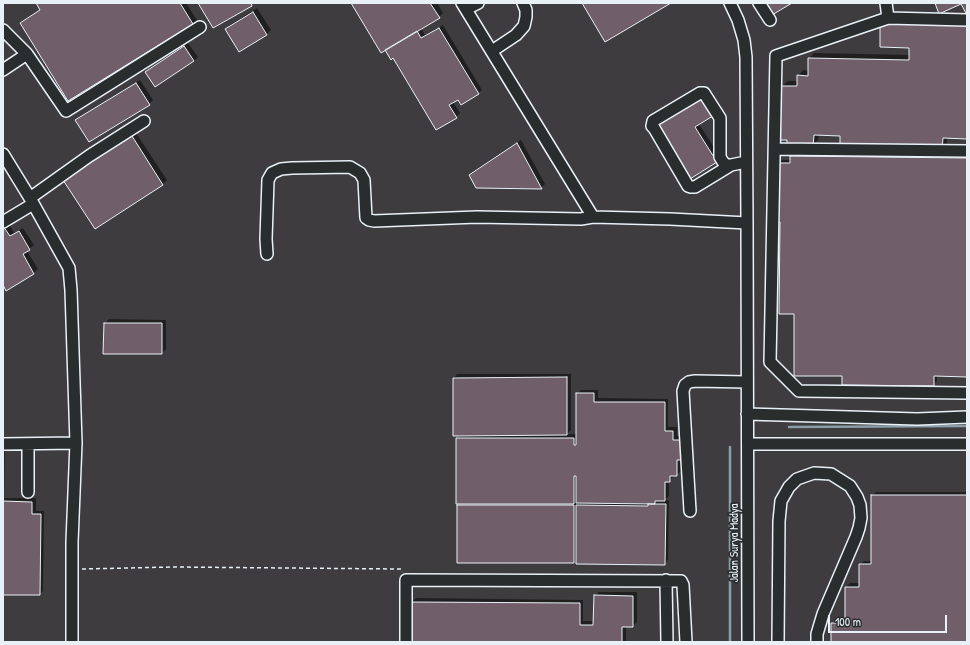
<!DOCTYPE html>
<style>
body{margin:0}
#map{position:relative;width:970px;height:645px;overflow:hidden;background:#2a2d2e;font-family:"Patrick Hand",sans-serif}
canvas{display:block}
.frame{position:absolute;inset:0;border:4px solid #e8f1f8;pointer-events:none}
.scale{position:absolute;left:828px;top:615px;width:119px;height:18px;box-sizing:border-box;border:2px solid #e8f1f8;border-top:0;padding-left:5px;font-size:12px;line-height:14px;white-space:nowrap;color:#e8f1f8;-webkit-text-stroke:3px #2a2d2e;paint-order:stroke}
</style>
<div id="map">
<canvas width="970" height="645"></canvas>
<div class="frame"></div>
<div class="scale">100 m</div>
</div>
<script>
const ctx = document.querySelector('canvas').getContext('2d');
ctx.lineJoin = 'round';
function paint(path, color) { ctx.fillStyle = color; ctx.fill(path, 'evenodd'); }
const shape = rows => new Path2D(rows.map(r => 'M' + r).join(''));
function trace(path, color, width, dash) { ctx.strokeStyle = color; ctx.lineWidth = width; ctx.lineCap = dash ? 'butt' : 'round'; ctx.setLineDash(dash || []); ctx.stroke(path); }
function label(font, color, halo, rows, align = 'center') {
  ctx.font = font + ' "Patrick Hand",sans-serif'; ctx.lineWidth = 3.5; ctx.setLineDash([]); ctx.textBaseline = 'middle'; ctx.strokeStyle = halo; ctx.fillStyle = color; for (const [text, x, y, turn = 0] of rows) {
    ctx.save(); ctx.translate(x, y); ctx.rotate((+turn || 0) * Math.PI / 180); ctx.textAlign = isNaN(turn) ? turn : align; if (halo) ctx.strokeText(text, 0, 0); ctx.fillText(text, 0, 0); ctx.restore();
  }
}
paint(shape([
 [3,3,967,3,967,642,3,642]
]), '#3f3c3f');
paint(shape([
 [37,3,186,3,197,20,193,24,21,23,41,9],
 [353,3,437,3,443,13,439,17,421,28,425,35,443,25,482,90,478,93,459,98,453,102,460,113,456,117,393,57],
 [257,8,271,30,267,34,239,50,226,29,230,25],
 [967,20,967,138,947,137,947,143,942,148,841,135,819,134,818,140,813,145,782,86,788,81,798,81,798,76,803,70,809,71,809,59,814,53,910,55],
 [188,43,198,57,194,61,146,72,150,68],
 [140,80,153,100,149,104,76,120,80,117],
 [656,124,699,124,721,158,690,178],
 [136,133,167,180,163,184,95,227,68,176],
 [521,140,545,184,541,188,470,175,474,171],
 [795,152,967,155,967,376,937,375,937,381,933,385,843,375,795,313,781,221,778,164,782,160,791,160,791,156],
 [8,222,14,233,23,228,34,245,27,251,38,269,34,273,7,289,3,283,3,225],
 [109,319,166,320,166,349,162,353,105,323],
 [457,374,571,374,571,430,567,434,577,434,577,394,581,390,598,390,598,398,668,399,668,427,677,427,677,436,684,436,684,455,681,458,681,471,677,475,673,475,673,477,669,481,669,496,665,500,669,500,668,560,664,564,577,559,574,562,458,562,458,505,460,503,457,438,460,435,454,378],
 [3,447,5,447,4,498,36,498,36,511,44,511,43,591,39,594,3,594],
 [876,492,967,492,967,642,832,642,832,624,836,620,846,620,846,587,850,583,860,583,860,565,864,561,872,561,872,496],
 [599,592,637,592,637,622,633,626,626,626,626,642,412,642,412,602,416,598,583,600,583,621,594,621,595,596]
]), '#0007');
trace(shape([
 [789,427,967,426],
 [730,447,730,642]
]), '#8a9ea7', 2.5);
const building = shape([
 [36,3,180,3,193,24,68,101,20,23,40,10,36,3],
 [198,3,251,3,252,6,213,28,198,3],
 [351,3,430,3,440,18,381,53,351,3],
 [582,3,671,3,605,42,582,3],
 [765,3,792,3,772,15,765,3],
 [935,3,967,3,967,15,961,4,939,14,935,3],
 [253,12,267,35,239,52,225,29,253,12],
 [880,23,967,25,967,139,943,138,942,149,840,147,840,136,814,135,813,146,787,146,787,140,780,140,781,86,797,86,797,75,808,76,808,58,909,60,909,48,880,47,880,23],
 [439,28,479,94,461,105,458,100,449,105,457,118,436,130,393,58,391,60,385,50,417,31,421,38,439,28],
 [184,46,194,61,155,87,145,72,184,46],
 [136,83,150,105,89,142,75,120,136,83],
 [703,94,716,114,695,127,717,162,690,179,655,124,703,94],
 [132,136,163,185,95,229,63,180,132,136],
 [517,143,542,189,476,188,469,175,517,143],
 [790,156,967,158,967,377,934,376,934,386,842,385,842,376,794,376,794,314,779,314,780,222,776,222,777,163,790,163,790,156],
 [3,226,10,236,19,231,30,250,23,254,34,274,6,291,3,285,3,226],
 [104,323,162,323,162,354,103,354,104,323],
 [567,377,567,435,453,436,453,378,567,377],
 [576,393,594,393,594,402,665,402,665,431,673,431,673,440,681,440,681,460,677,460,677,476,670,476,670,482,665,482,665,501,655,501,655,504,576,503,576,476,574,476,574,504,456,504,456,438,574,438,574,445,576,445,576,393],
 [871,495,967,495,967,642,831,642,831,623,845,623,845,587,859,587,859,564,871,564,871,495],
 [3,501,32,502,32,514,41,514,40,595,3,595,3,501],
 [648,504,666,504,665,565,576,564,576,505,648,506,648,504],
 [457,505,574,505,574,563,457,563,457,505],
 [594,595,633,596,633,627,622,627,622,642,411,642,411,602,580,603,580,625,593,625,594,595]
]);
paint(building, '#705f68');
trace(building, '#e8f1f8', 1);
const minor = shape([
 [462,3,593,217],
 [730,3,738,20,744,40,746,57,747,223,748,642],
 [759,3,770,20],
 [886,3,888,18],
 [466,9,478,3],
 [967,20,888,18,776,56,770,362,799,391,967,393],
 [3,30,27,54,3,70],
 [492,51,516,35,524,26,526,17,526,10,523,3],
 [27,54,66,111,200,27],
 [775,149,967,151],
 [3,154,30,198,69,268,71,290,76,443,72,542,72,642],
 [731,165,695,187,691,187,688,186,654,128,652,126,653,121,700,93,704,93,720,118,720,157,723,162,726,165,731,165,746,162],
 [30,198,89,156,144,121],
 [3,222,33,204],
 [267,254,266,239,268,180,272,173,281,169,292,168,350,167,360,173,364,180,366,218,369,220,374,221,477,217,581,219,593,217,670,219,747,223],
 [747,414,917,419,967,417],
 [3,444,76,443],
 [748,444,967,444],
 [28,492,28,444],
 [690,511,683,391,685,385,689,382,695,381,747,382],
 [666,580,667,642],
 [406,642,406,580,681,581,683,585,686,642],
 [778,642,779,521,781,501,789,487,797,479,814,473,831,474,850,486,857,497,860,505,861,518,859,528,856,537,823,614,817,634,817,642]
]);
trace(minor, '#e8f1f8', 14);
trace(shape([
 [82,569,173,567,401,569,402,572]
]), '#e8f1f8', 1.5, [4, 3]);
trace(minor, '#2a2d2e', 11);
label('12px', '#e8f1f8', '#2a2d2e', [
 ["Jalan Surya Madya",735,543,-90]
]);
</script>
